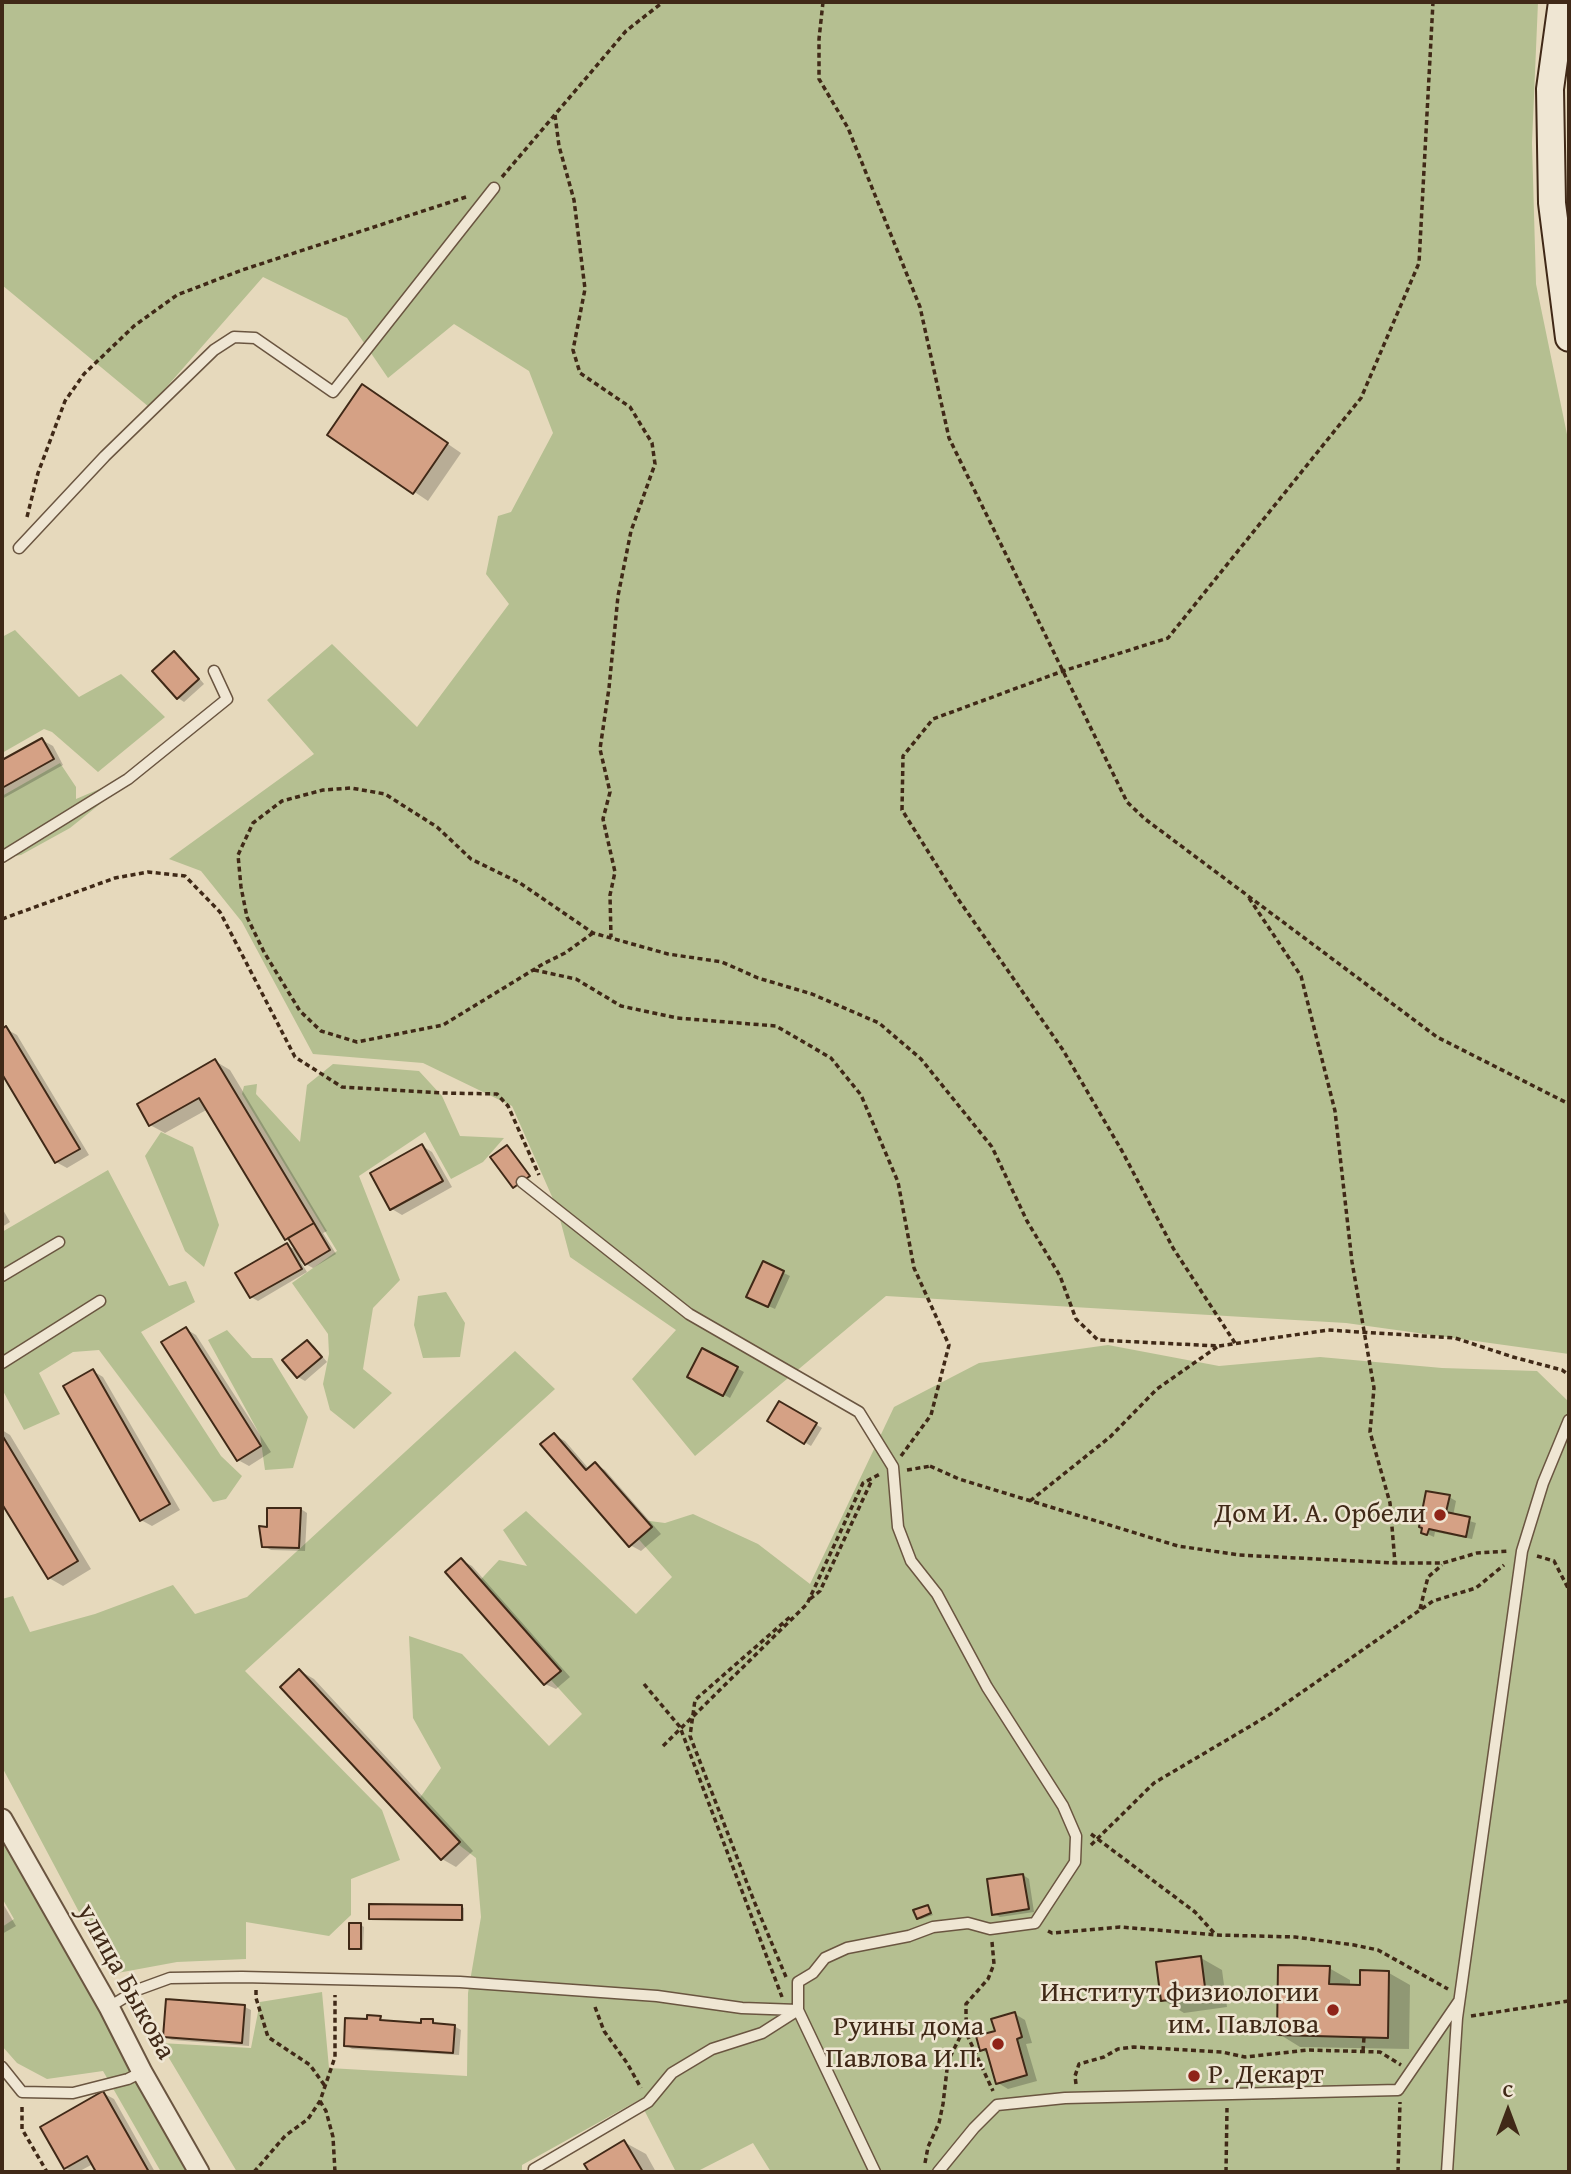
<!DOCTYPE html>
<meta charset="utf-8">
<style>
body{margin:0}
#map{position:relative;width:1571px;height:2174px;overflow:hidden;background:#e6d9bc;font-family:"Gentium Book Plus",serif}
canvas{display:block}
.frame{position:absolute;inset:0;border:4px solid #402917;pointer-events:none}
.north{position:absolute;left:1473px;top:2076px;width:70px;height:70px;-webkit-text-stroke:5px #efe6d3;paint-order:stroke;rotate:0deg;font-size:19px;font-weight:700;line-height:28px;text-align:center;color:#402917}
.north::after{content:'';display:block;margin:auto;width:24px;height:32px;background:#402917;clip-path:polygon(50% 0,100% 100%,50% 72%,0 100%)}
</style>
<div id="map">
<canvas width="1571" height="2174"></canvas>
<div class="frame"></div>
<div class="north">С</div>
</div>
<script>
const ctx = document.querySelector('canvas').getContext('2d');
ctx.lineJoin = 'round';
function paint(path, color) { ctx.fillStyle = color; ctx.fill(path, 'evenodd'); }
const shape = rows => new Path2D(rows.map(r => 'M' + r).join(''));
function trace(path, color, width, dash) { ctx.strokeStyle = color; ctx.lineWidth = width; ctx.lineCap = dash ? 'butt' : 'round'; ctx.setLineDash(dash || []); ctx.stroke(path); }
function label(font, color, halo, rows, align = 'center') {
  ctx.font = font + ' "Gentium Book Plus",serif'; ctx.lineWidth = 5; ctx.setLineDash([]); ctx.textBaseline = 'middle'; ctx.strokeStyle = halo; ctx.fillStyle = color; for (const [text, x, y, turn = 0] of rows) {
    ctx.save(); ctx.translate(x, y); ctx.rotate((+turn || 0) * Math.PI / 180); ctx.textAlign = isNaN(turn) ? turn : align; if (halo) ctx.strokeText(text, 0, 0); ctx.fillText(text, 0, 0); ctx.restore();
  }
}
paint(shape([
 [2,2,1538,2,1532,143,1536,284,1569,444,1569,1354,1346,1323,886,1296,695,1456,632,1379,676,1330,570,1257,557,1208,512,1106,423,1063,313,1054,242,922,201,871,169,859,314,754,267,700,332,644,417,727,509,604,486,574,498,516,511,512,553,433,529,371,454,324,388,378,347,318,263,277,149,407,2,285],
 [15,630,79,697,121,674,165,717,98,772,52,732,44,729,2,753,2,637],
 [60,763,76,787,76,799,123,779,120,788,70,828,21,855,2,858,2,796],
 [333,1064,419,1071,442,1096,460,1136,504,1138,483,1162,451,1179,425,1132,359,1176,400,1280,373,1308,363,1369,392,1393,354,1429,330,1410,323,1384,329,1354,328,1334,292,1283,337,1251,242,1094,244,1086,257,1084,256,1094,300,1142,307,1085],
 [161,1132,193,1147,219,1225,204,1267,185,1251,145,1156],
 [108,1170,169,1286,186,1281,195,1302,141,1332,221,1456,242,1476,226,1499,213,1502,99,1350,73,1352,39,1373,60,1414,24,1430,2,1389,2,1232],
 [446,1292,465,1323,460,1357,423,1358,414,1325,418,1296],
 [227,1330,252,1358,272,1358,308,1417,293,1468,265,1470,260,1435,208,1340],
 [1108,1345,1219,1366,1320,1357,1442,1368,1537,1371,1569,1402,1569,2172,771,2172,753,2143,696,2172,676,2172,639,2100,522,2165,522,2172,237,2172,160,2043,251,2048,260,2002,322,1992,329,2068,467,2076,468,1993,481,1917,476,1858,412,1809,441,1768,413,1718,409,1636,462,1654,549,1746,582,1714,470,1591,499,1560,527,1566,503,1530,526,1511,636,1614,672,1577,619,1517,665,1523,693,1514,758,1544,810,1584,894,1407,979,1363],
 [515,1351,555,1389,245,1671,382,1810,400,1860,351,1879,351,1915,329,1936,246,1922,246,1959,177,1962,112,1974,2,1767,2,1599,13,1596,30,1632,95,1614,173,1585,195,1614,247,1597],
 [2,1842,132,2065,193,2172,161,2172,103,2071,47,2079,17,2063,2,2046,2,1927,14,1919,2,1898]
]), '#b5bf91');
paint(shape([
 [377,395,461,453,428,501,330,435],
 [174,654,181,657,204,684,184,702,178,698],
 [42,740,53,746,63,765,2,799,2,762],
 [6,1029,17,1035,89,1155,67,1168,56,1162,2,1071,2,1031],
 [215,1061,230,1070,327,1231,323,1233,336,1254,313,1268,300,1261,307,1272,258,1301,251,1297,287,1245,299,1252,294,1243,286,1239,208,1109,165,1133,150,1125],
 [422,1146,432,1152,452,1187,402,1215,392,1209],
 [2,1208,10,1222,2,1227],
 [763,1263,790,1276,775,1309,755,1300],
 [186,1329,196,1335,271,1452,249,1466,238,1460],
 [307,1342,314,1346,327,1362,305,1381,298,1377],
 [703,1350,744,1372,730,1398,689,1376],
 [93,1371,103,1377,180,1510,152,1526,141,1520],
 [780,1403,822,1428,811,1446,769,1421],
 [2,1430,10,1435,91,1569,63,1586,49,1578,2,1500],
 [554,1435,565,1441,589,1469,595,1464,605,1470,661,1534,641,1551,630,1545],
 [1449,1497,1456,1501,1453,1516,1476,1523,1472,1539,1435,1532,1434,1537,1423,1532],
 [301,1509,307,1513,305,1551,271,1550,264,1546,269,1529,268,1510],
 [461,1560,472,1566,570,1677,556,1689,545,1684],
 [300,1671,314,1679,473,1851,456,1867,442,1859],
 [1023,1875,1029,1879,1034,1912,1000,1917,994,1914],
 [2,1902,16,1926,2,1934],
 [461,1906,464,1908,464,1921,371,1918],
 [928,1906,933,1915,921,1919,919,1918],
 [361,1925,364,1927,363,1950,353,1950,351,1948],
 [1201,1958,1222,1970,1227,2007,1184,2013,1163,2000],
 [1329,1968,1350,1980,1350,1986,1362,1987,1389,1973,1410,1985,1409,2049,1300,2047,1279,2034],
 [245,2007,251,2010,249,2046,172,2040,165,2037],
 [1015,2014,1025,2020,1032,2043,1026,2044,1037,2081,1008,2089,998,2083,989,2054,982,2050],
 [380,2018,387,2022,423,2024,433,2021,440,2025,454,2026,461,2030,459,2055,352,2049,346,2045,368,2021],
 [103,2093,114,2099,155,2172,98,2172,93,2164,78,2172,73,2172,65,2168],
 [624,2142,646,2154,656,2172,591,2172,586,2164]
]), '#0003');
const building = shape([
 [362,384,448,443,413,494,327,435,362,384],
 [174,651,199,679,177,699,152,671,174,651],
 [42,738,54,759,2,788,2,760,42,738],
 [6,1026,80,1149,55,1163,2,1074,2,1029,6,1026],
 [215,1059,314,1223,285,1240,199,1098,149,1126,137,1104,215,1059],
 [422,1144,443,1181,390,1210,370,1173,422,1144],
 [507,1145,530,1176,513,1188,490,1157,507,1145],
 [314,1223,330,1250,305,1265,288,1238,314,1223],
 [287,1243,302,1269,250,1298,235,1273,287,1243],
 [763,1261,784,1271,768,1307,746,1297,763,1261],
 [186,1327,261,1446,237,1461,161,1342,186,1327],
 [307,1340,322,1357,297,1378,282,1360,307,1340],
 [702,1348,738,1367,723,1396,687,1377,702,1348],
 [93,1369,170,1504,140,1521,63,1386,93,1369],
 [779,1401,817,1423,804,1444,767,1421,779,1401],
 [554,1433,586,1470,595,1462,652,1527,629,1547,540,1444,554,1433],
 [2,1435,78,1561,48,1579,2,1504,2,1435],
 [1426,1491,1450,1495,1446,1512,1470,1517,1466,1537,1429,1529,1427,1535,1421,1533,1422,1528,1419,1527,1426,1491],
 [267,1508,301,1508,299,1548,262,1547,259,1526,267,1527,267,1508],
 [461,1558,561,1671,544,1685,445,1572,461,1558],
 [299,1669,460,1842,441,1860,280,1687,299,1669],
 [1023,1874,1029,1909,992,1915,987,1879,1023,1874],
 [369,1904,462,1905,462,1920,369,1919,369,1904],
 [928,1905,931,1913,917,1919,913,1910,928,1905],
 [349,1923,361,1923,361,1949,349,1949,349,1923],
 [1201,1956,1206,1995,1161,2001,1156,1962,1201,1956],
 [1278,1965,1330,1966,1329,1984,1360,1985,1360,1970,1389,1971,1388,2038,1277,2035,1278,1965],
 [166,1999,245,2005,242,2043,163,2037,166,1999],
 [1015,2012,1022,2037,1017,2039,1027,2075,996,2084,986,2049,980,2051,976,2036,995,2031,991,2019,1015,2012],
 [367,2015,381,2016,380,2020,421,2023,421,2019,433,2019,433,2023,455,2025,453,2053,344,2046,345,2018,367,2019,367,2015],
 [103,2091,149,2172,96,2172,87,2156,64,2169,40,2127,103,2091],
 [624,2140,643,2172,589,2172,584,2164,624,2140]
]);
paint(building, '#d5a185');
trace(building, '#402917', 2);
const lane = shape([
 [19,548,105,456,214,350,234,337,255,338,333,392,494,188],
 [2,857,128,779,227,699,214,671],
 [522,1182,689,1314,859,1412,893,1467,898,1527,911,1561,937,1594,987,1687,1063,1806,1076,1836,1075,1862,1035,1923,990,1929,968,1923,933,1927,909,1936,847,1948,825,1958,813,1973,798,1982,798,2010,762,2033,712,2049,672,2073,648,2102,534,2169,534,2172],
 [2,1276,59,1242],
 [2,1363,100,1301],
 [109,2007,137,1990,170,1978,242,1977,460,1982,657,1996,742,2008,798,2010,875,2172],
 [2,2067,22,2092,73,2093,128,2079,142,2072],
 [938,2172,974,2128,997,2105,1065,2098,1398,2090,1459,2001],
 [1447,2172,1457,2018,1522,1551,1543,1483,1569,1420]
]);
const street = shape([
 [2,1819,109,2007,142,2072,199,2172]
]);
const secondary = shape([
 [1562,2,1550,89,1552,203,1569,338]
]);
trace(lane, '#6a5540', 13);
trace(street, '#6a5540', 23);
trace(secondary, '#402917', 30);
trace(shape([
 [823,2,819,39,819,79,848,128,920,307,949,438,1127,802,1145,819,1437,1037,1569,1104],
 [555,115,559,146,574,200,585,289,573,350,580,373,630,407,652,443,655,464,631,531,618,596,609,688,600,749,610,792,603,819,615,872,610,895,611,937],
 [502,177,626,31,663,2],
 [27,517,38,473,65,401,84,374,134,326,177,295,242,270,466,197],
 [1249,898,1301,976,1335,1111,1352,1262,1374,1388,1370,1432,1390,1503,1395,1563],
 [2,919,115,878,148,872,185,876,220,912,295,1057,342,1087,444,1093,497,1094,508,1106,539,1175],
 [593,933,565,953,543,964,443,1025,357,1042,321,1031,300,1011,264,952,247,917,241,887,238,855,253,823,282,801,323,790,351,788,385,794,437,827,471,859,520,883,593,933,668,954,722,962,758,978,812,994,879,1023,921,1059,992,1147,1027,1221,1060,1276,1076,1319,1098,1340,1219,1346,1328,1330,1455,1338,1513,1357,1562,1370,1569,1375],
 [534,970,576,979,621,1006,677,1018,776,1026,831,1058,861,1095,898,1182,914,1268,949,1345,931,1415,901,1456],
 [1235,1343,1173,1248,1122,1151,1063,1050,956,896,902,810,903,756,933,719,1063,671,1168,638,1361,398,1419,263,1433,2],
 [930,1466,959,1479,1178,1546,1239,1555,1395,1563,1443,1563,1477,1553,1509,1551],
 [907,1470,931,1466],
 [1030,1501,1110,1437,1157,1389,1217,1347],
 [1537,1556,1554,1561,1569,1590],
 [810,1599,820,1591,872,1480],
 [1420,1609,1428,1577,1442,1565],
 [644,1684,680,1727,782,1997],
 [663,1746,807,1604,863,1483,880,1474],
 [1091,1834,1195,1912,1215,1934],
 [1091,1845,1154,1783,1269,1715,1433,1601,1476,1588,1504,1565],
 [1048,1931,1052,1933,1120,1927,1217,1935,1295,1937,1354,1945,1378,1950,1448,1989],
 [992,1942,994,1964,988,1979,966,2004,966,2017,968,2037,993,2091],
 [786,1977,754,1901,690,1736,695,1700,791,1616],
 [256,1990,256,1998,268,2037,310,2065,325,2086],
 [595,2007,604,2031,627,2063,641,2088],
 [1471,2016,1569,2001],
 [1363,2051,1364,2037],
 [1076,2084,1075,2076,1079,2064,1104,2057,1118,2049,1134,2047,1222,2052,1245,2057,1308,2050,1380,2052,1401,2065],
 [320,2101,326,2111,333,2137,335,2172],
 [22,2107,22,2129,47,2172],
 [925,2163,928,2147,939,2123,943,2104,948,2061,966,2025],
 [254,2172,285,2136,308,2119,320,2101,335,2057,335,1995],
 [1226,2172,1227,2108],
 [1398,2172,1400,2102]
]), '#402917', 3.5, [5, 3.5]);
trace(lane, '#efe6d3', 10);
trace(street, '#efe6d3', 19);
trace(secondary, '#efe6d3', 26);
for (const [x, y, r, color] of [
 [1440,1515,7,"#8f2418"],
 [1333,2010,7,"#8f2418"],
 [998,2044,7,"#8f2418"],
 [1194,2076,7,"#8f2418"]
]) { const dot = new Path2D(); dot.arc(x, y, r, 0, 2 * Math.PI); ctx.fillStyle = color; ctx.fill(dot); trace(dot, '#efe6d3', 2.5); }
label('28px', '#402917', '#efe6d3', [
 ["Дом И. А. Орбели",1426,1515],
 ["Институт физиологии",1319,1994],
 ["им. Павлова",1319,2026],
 ["Руины дома",984,2028],
 ["Павлова И.П.",984,2060],
 ["Р. Декарт",1208,2076,"left"]
], 'right');
label('28px', '#402917', '#efe6d3', [
 ["улица Быкова",125,1982,61]
]);
</script>
